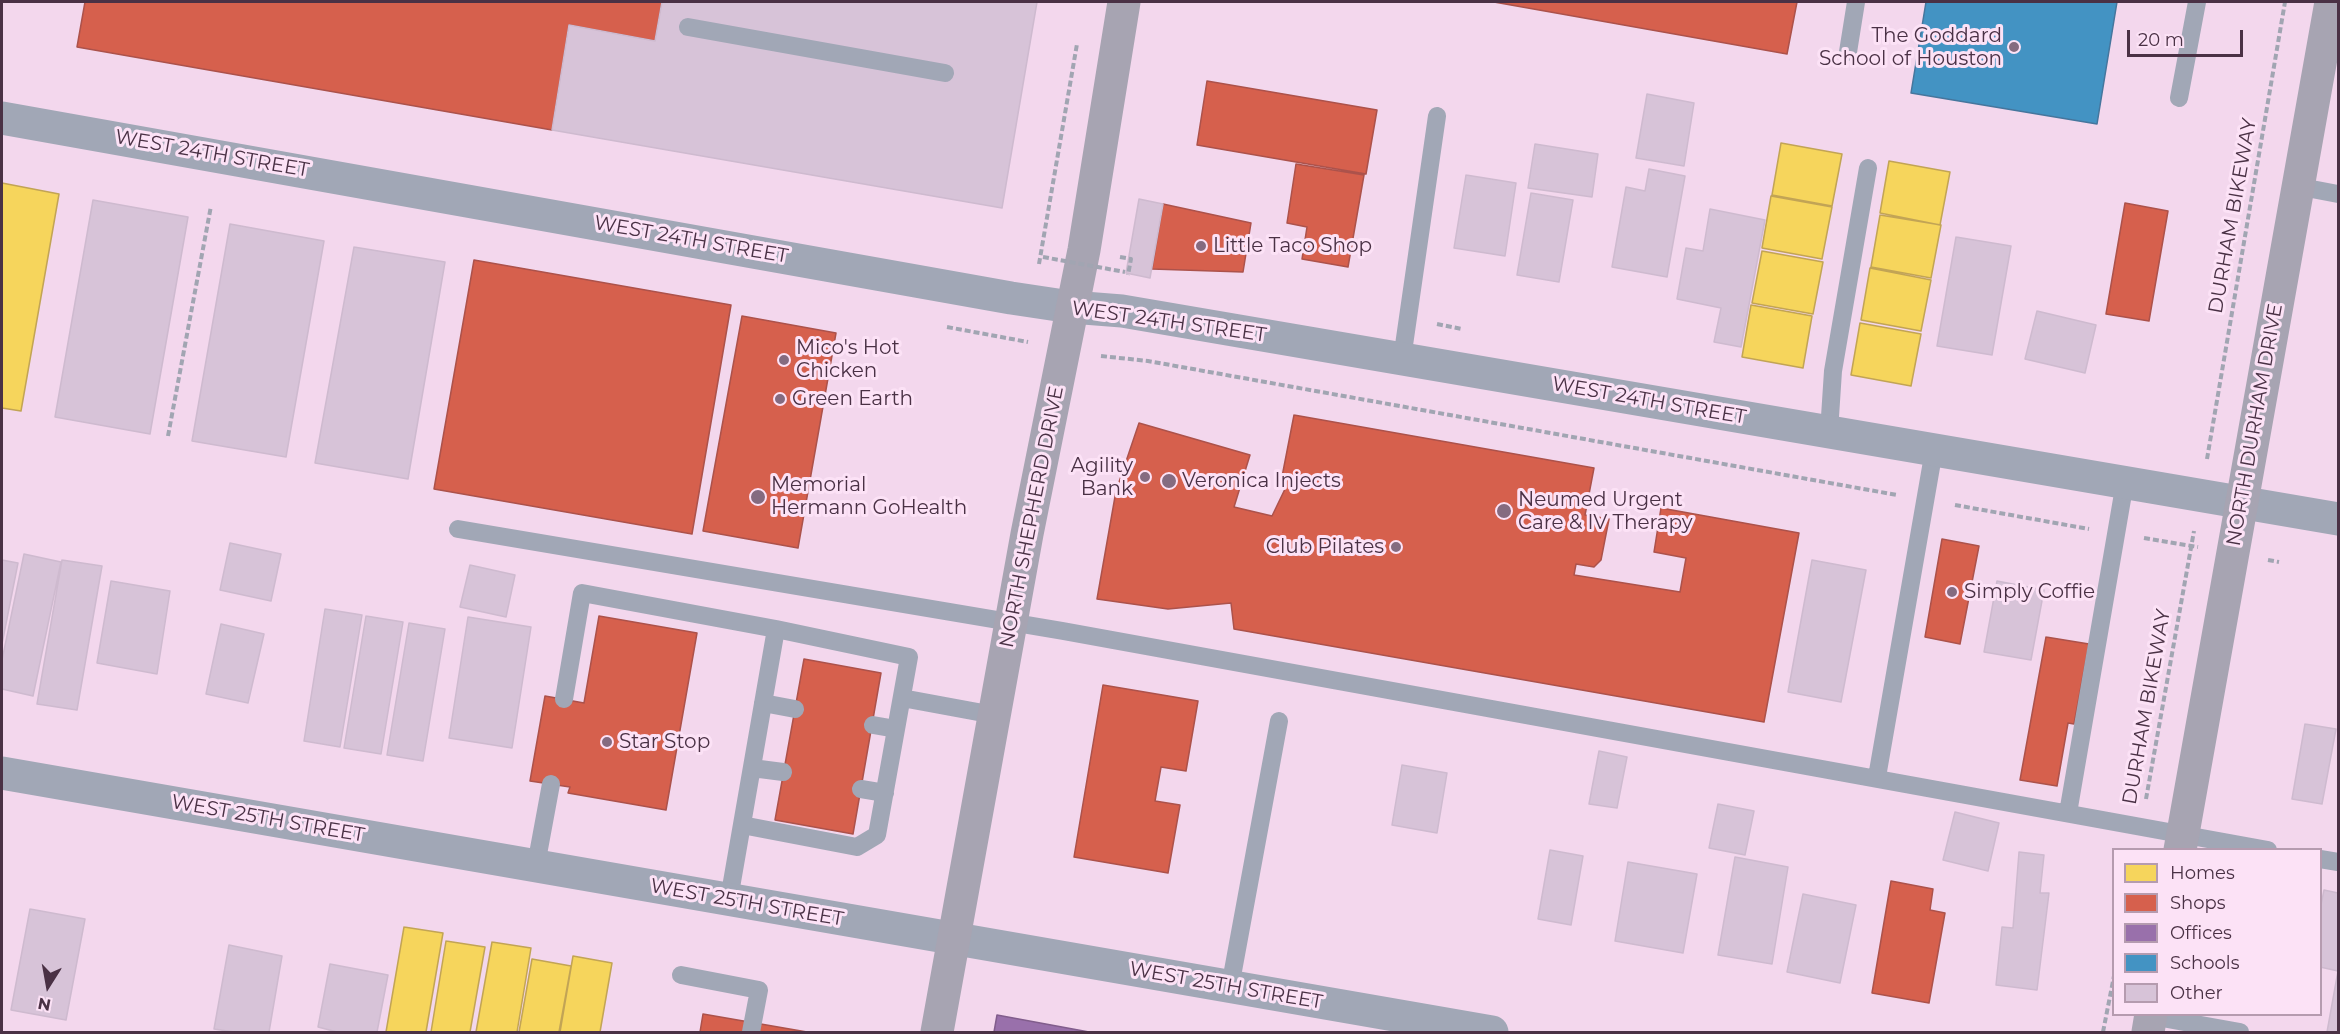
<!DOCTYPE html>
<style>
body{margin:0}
#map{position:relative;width:2340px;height:1034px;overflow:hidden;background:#f3d7ed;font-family:Montserrat,sans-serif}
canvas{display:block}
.frame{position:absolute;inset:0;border:3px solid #4a3145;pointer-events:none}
.legend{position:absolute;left:2112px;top:848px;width:210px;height:168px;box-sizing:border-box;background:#fce2f6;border:2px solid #b59baf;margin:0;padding:8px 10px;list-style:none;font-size:18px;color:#4a3145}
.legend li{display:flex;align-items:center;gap:12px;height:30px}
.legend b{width:30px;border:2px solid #b59baf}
.north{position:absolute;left:18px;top:956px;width:60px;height:60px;-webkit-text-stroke:4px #fce2f6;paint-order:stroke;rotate:191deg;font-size:16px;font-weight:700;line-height:24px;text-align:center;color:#4a3145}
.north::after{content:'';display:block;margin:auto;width:21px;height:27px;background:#4a3145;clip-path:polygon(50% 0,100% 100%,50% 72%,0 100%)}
.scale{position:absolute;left:2127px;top:30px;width:116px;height:27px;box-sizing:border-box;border:3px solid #4a3145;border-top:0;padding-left:8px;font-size:18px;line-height:21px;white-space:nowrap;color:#4a3145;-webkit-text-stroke:4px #fce2f6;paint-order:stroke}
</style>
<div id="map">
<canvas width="2340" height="1034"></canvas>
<div class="frame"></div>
<ul class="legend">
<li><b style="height:16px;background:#f6d55c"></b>Homes</li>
<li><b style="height:16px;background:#d6604d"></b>Shops</li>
<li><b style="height:16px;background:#9970ab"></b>Offices</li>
<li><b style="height:16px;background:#4393c3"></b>Schools</li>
<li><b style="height:16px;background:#d7c3d8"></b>Other</li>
</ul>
<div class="north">N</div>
<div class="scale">20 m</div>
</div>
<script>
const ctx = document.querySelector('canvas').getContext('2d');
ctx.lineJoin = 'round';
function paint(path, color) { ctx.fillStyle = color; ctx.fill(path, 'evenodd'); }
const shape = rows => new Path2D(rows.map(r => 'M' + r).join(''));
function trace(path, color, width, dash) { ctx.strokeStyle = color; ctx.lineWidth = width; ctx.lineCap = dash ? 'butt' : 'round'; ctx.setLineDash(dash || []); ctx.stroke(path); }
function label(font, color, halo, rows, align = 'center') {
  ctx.font = font + ' Montserrat,sans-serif'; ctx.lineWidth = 6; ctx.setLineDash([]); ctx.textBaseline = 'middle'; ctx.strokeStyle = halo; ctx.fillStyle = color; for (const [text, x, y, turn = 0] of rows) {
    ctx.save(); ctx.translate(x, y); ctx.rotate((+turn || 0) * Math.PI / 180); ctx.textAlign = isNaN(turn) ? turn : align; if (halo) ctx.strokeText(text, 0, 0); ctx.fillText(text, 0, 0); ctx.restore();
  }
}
const homes = shape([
 [1781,143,1842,154,1832,206,1772,195,1781,143],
 [1889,161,1950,172,1940,225,1880,213,1889,161],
 [2,183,59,194,21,411,2,408,2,183],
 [1771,196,1832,207,1822,259,1762,248,1771,196],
 [1880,215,1941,225,1931,278,1871,267,1880,215],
 [1762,251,1823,262,1813,314,1752,303,1762,251],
 [1870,268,1931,280,1921,331,1861,320,1870,268],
 [1751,305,1812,316,1803,368,1742,357,1751,305],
 [1860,323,1921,334,1911,386,1851,375,1860,323],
 [404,927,443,933,426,1032,386,1032,404,927],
 [446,941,485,947,470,1032,431,1032,446,941],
 [492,942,531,948,517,1032,476,1032,492,942],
 [573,956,612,963,600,1032,560,1032,573,956],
 [532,959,571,966,559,1032,519,1032,532,959]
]);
paint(homes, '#f6d55c');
trace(homes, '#c2a455', 1.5);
const shops = shape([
 [85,2,662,2,655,41,569,25,552,130,77,47,85,2],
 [1494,2,1797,2,1787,54,1494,2],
 [1207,81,1377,110,1366,174,1197,145,1207,81],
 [1296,164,1364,175,1348,267,1302,259,1307,227,1287,223,1296,164],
 [2125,203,2168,211,2149,321,2106,314,2125,203],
 [1163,204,1251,223,1243,272,1152,269,1163,204],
 [474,260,731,305,692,534,434,489,474,260],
 [742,316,836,333,798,548,703,531,742,316],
 [1294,415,1594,468,1585,515,1609,519,1601,560,1594,567,1576,564,1574,575,1680,592,1686,558,1654,552,1661,508,1799,533,1764,722,1234,629,1231,603,1168,609,1097,599,1116,491,1139,423,1250,455,1234,507,1272,516,1285,489,1280,487,1294,415],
 [1942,539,1979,546,1960,644,1925,637,1942,539],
 [599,616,697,633,666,810,568,793,570,787,530,781,545,696,584,703,599,616],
 [2046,637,2089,644,2074,724,2068,723,2057,786,2020,780,2046,637],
 [804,659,881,673,853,834,775,820,804,659],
 [1103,685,1198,701,1186,771,1161,767,1155,801,1180,805,1168,873,1074,857,1103,685],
 [1891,881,1933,889,1930,910,1945,913,1929,1003,1872,993,1891,881],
 [703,1014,807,1032,700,1032,703,1014]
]);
paint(shops, '#d6604d');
trace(shops, '#ac524b', 1.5);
const offices = shape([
 [997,1015,1089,1032,994,1032,997,1015]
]);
paint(offices, '#9970ab');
trace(offices, '#815d8c', 1.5);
const schools = shape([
 [1926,2,2117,2,2097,124,1911,93,1926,2]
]);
paint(schools, '#4393c3');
trace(schools, '#45769d', 1.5);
const building = shape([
 [662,2,1037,2,1002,208,552,130,569,25,655,41,662,2],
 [1647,94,1694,103,1684,166,1636,158,1647,94],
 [1535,144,1598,154,1592,197,1528,188,1535,144],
 [1649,169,1685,176,1667,277,1612,267,1626,187,1645,191,1649,169],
 [1466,175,1516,183,1505,256,1454,248,1466,175],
 [1531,193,1573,200,1559,282,1517,275,1531,193],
 [1139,199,1163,204,1150,278,1126,273,1139,199],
 [93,200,188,217,150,434,55,417,93,200],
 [1710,209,1765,220,1741,347,1714,342,1721,308,1677,299,1686,248,1703,251,1710,209],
 [230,224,324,241,286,457,192,441,230,224],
 [1956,237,2011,246,1992,355,1937,346,1956,237],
 [354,247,445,262,408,479,315,463,354,247],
 [2037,311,2096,325,2085,373,2025,359,2037,311],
 [230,543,281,554,271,601,220,590,230,543],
 [24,554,61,562,33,696,2,689,2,660,24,554],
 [2,560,18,563,2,644,2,560],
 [62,560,102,566,77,710,37,704,62,560],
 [1812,560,1866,570,1841,702,1788,692,1812,560],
 [470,565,515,575,506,617,460,607,470,565],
 [111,581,170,591,157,674,97,663,111,581],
 [1997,581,2044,590,2031,660,1984,652,1997,581],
 [325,609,362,615,340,747,304,741,325,609],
 [366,616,403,622,381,754,344,748,366,616],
 [468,617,531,627,512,748,449,738,468,617],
 [409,623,445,629,423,761,387,755,409,623],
 [221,624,264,634,248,703,206,694,221,624],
 [2305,724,2336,729,2322,804,2292,799,2305,724],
 [1599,751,1627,757,1617,808,1589,804,1599,751],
 [1402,765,1447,773,1437,833,1392,825,1402,765],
 [1718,804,1754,811,1745,855,1709,848,1718,804],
 [1955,812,1999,823,1988,871,1943,860,1955,812],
 [1550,850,1583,856,1571,925,1538,919,1550,850],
 [2019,852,2044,855,2040,893,2049,893,2037,990,1996,985,2002,927,2013,928,2019,852],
 [1735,857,1788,867,1772,964,1718,955,1735,857],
 [1628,862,1697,874,1683,953,1615,941,1628,862],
 [2324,890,2338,893,2338,1032,2327,1032,2338,971,2320,967,2320,910,2324,890],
 [1803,894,1856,905,1840,983,1787,972,1803,894],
 [30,909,85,919,66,1020,11,1010,30,909],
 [229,945,282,956,269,1032,234,1032,214,1029,229,945],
 [330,964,388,975,377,1032,337,1032,318,1027,330,964]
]);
paint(building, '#d7c3d8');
trace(building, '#cebacf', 1.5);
trace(shape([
 [1120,257,1131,259,1128,275],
 [1039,264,1077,44],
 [1437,324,1462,329],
 [947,327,1028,342],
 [1101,356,1148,361,1897,495],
 [168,436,211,206],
 [2207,459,2285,2],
 [1955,505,2089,529],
 [2144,538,2198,547],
 [2268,560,2279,562],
 [2146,799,2194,531],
 [2103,1032,2114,976]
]), '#a1a5b2', 4, [6, 3]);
trace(shape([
 [688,27,945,73],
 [1848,52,1856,2],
 [2179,98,2197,2],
 [2296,186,2338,194],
 [1402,359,1437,116],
 [1829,432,1833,371,1868,168],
 [458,529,1063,631,2268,850],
 [902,698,994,715],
 [564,699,582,593,776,629],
 [763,703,795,709],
 [873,725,896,729],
 [752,768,783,772],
 [1877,777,1934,450],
 [861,789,885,793],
 [2068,813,2125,482],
 [2320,859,2338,862],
 [536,865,551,784],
 [729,899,776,629,909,657,877,835,857,847,742,825],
 [681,975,759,990,751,1032],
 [1230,987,1279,721],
 [2151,1016,2240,1032]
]), '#a1a7b6', 18);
trace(shape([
 [2,773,1492,1032]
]), '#a1a7b6', 33);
trace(shape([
 [2,118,1011,298,1071,307,1122,311,2338,519]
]), '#a1a7b6', 33);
trace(shape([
 [2180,850,2331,2],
 [937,1032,1027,534,1084,250,1124,2],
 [2148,1032,2151,1014]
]), '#a7a4b2', 33);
trace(shape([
 [1043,257,1125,272]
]), '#a1a5b2', 4, [6, 3]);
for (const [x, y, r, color] of [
 [2014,47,6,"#856b80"],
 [1201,246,6,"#856b80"],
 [784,360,6,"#856b80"],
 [780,399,6,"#856b80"],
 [1145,477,6,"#856b80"],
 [1169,481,8,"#856b80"],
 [758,497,8,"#856b80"],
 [1504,511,8,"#856b80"],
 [1396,547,6,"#856b80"],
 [1952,592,6,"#856b80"],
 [607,742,6,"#856b80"]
]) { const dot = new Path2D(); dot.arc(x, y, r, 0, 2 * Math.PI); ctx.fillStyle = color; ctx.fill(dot); trace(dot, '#fce2f6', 2); }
label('20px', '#4a3145', '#fce2f6', [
 ["The Goddard",2002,36,"right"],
 ["School of Houston",2002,59,"right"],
 ["Little Taco Shop",1213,246],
 ["Mico's Hot",796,348],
 ["Chicken",796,371],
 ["Green Earth",792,399],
 ["Agility",1133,466,"right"],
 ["Bank",1133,489,"right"],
 ["Veronica Injects",1182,481],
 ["Memorial",771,485],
 ["Hermann GoHealth",771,508],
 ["Neumed Urgent",1518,500],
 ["Care & IV Therapy",1518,523],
 ["Club Pilates",1384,547,"right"],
 ["Simply Coffie",1964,592],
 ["Star Stop",619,742]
], 'left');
label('20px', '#4a3145', '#fce2f6', [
 ["WEST 24TH STREET",212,154,10],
 ["DURHAM BIKEWAY",2233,216,-80],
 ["WEST 24TH STREET",691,240,10],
 ["WEST 24TH STREET",1169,322,8],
 ["WEST 24TH STREET",1649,401,10],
 ["NORTH DURHAM DRIVE",2255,425,-80],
 ["NORTH SHEPHERD DRIVE",1032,517,-79],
 ["DURHAM BIKEWAY",2147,707,-80],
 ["WEST 25TH STREET",268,819,10],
 ["WEST 25TH STREET",747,903,10],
 ["WEST 25TH STREET",1226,986,10]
]);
</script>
